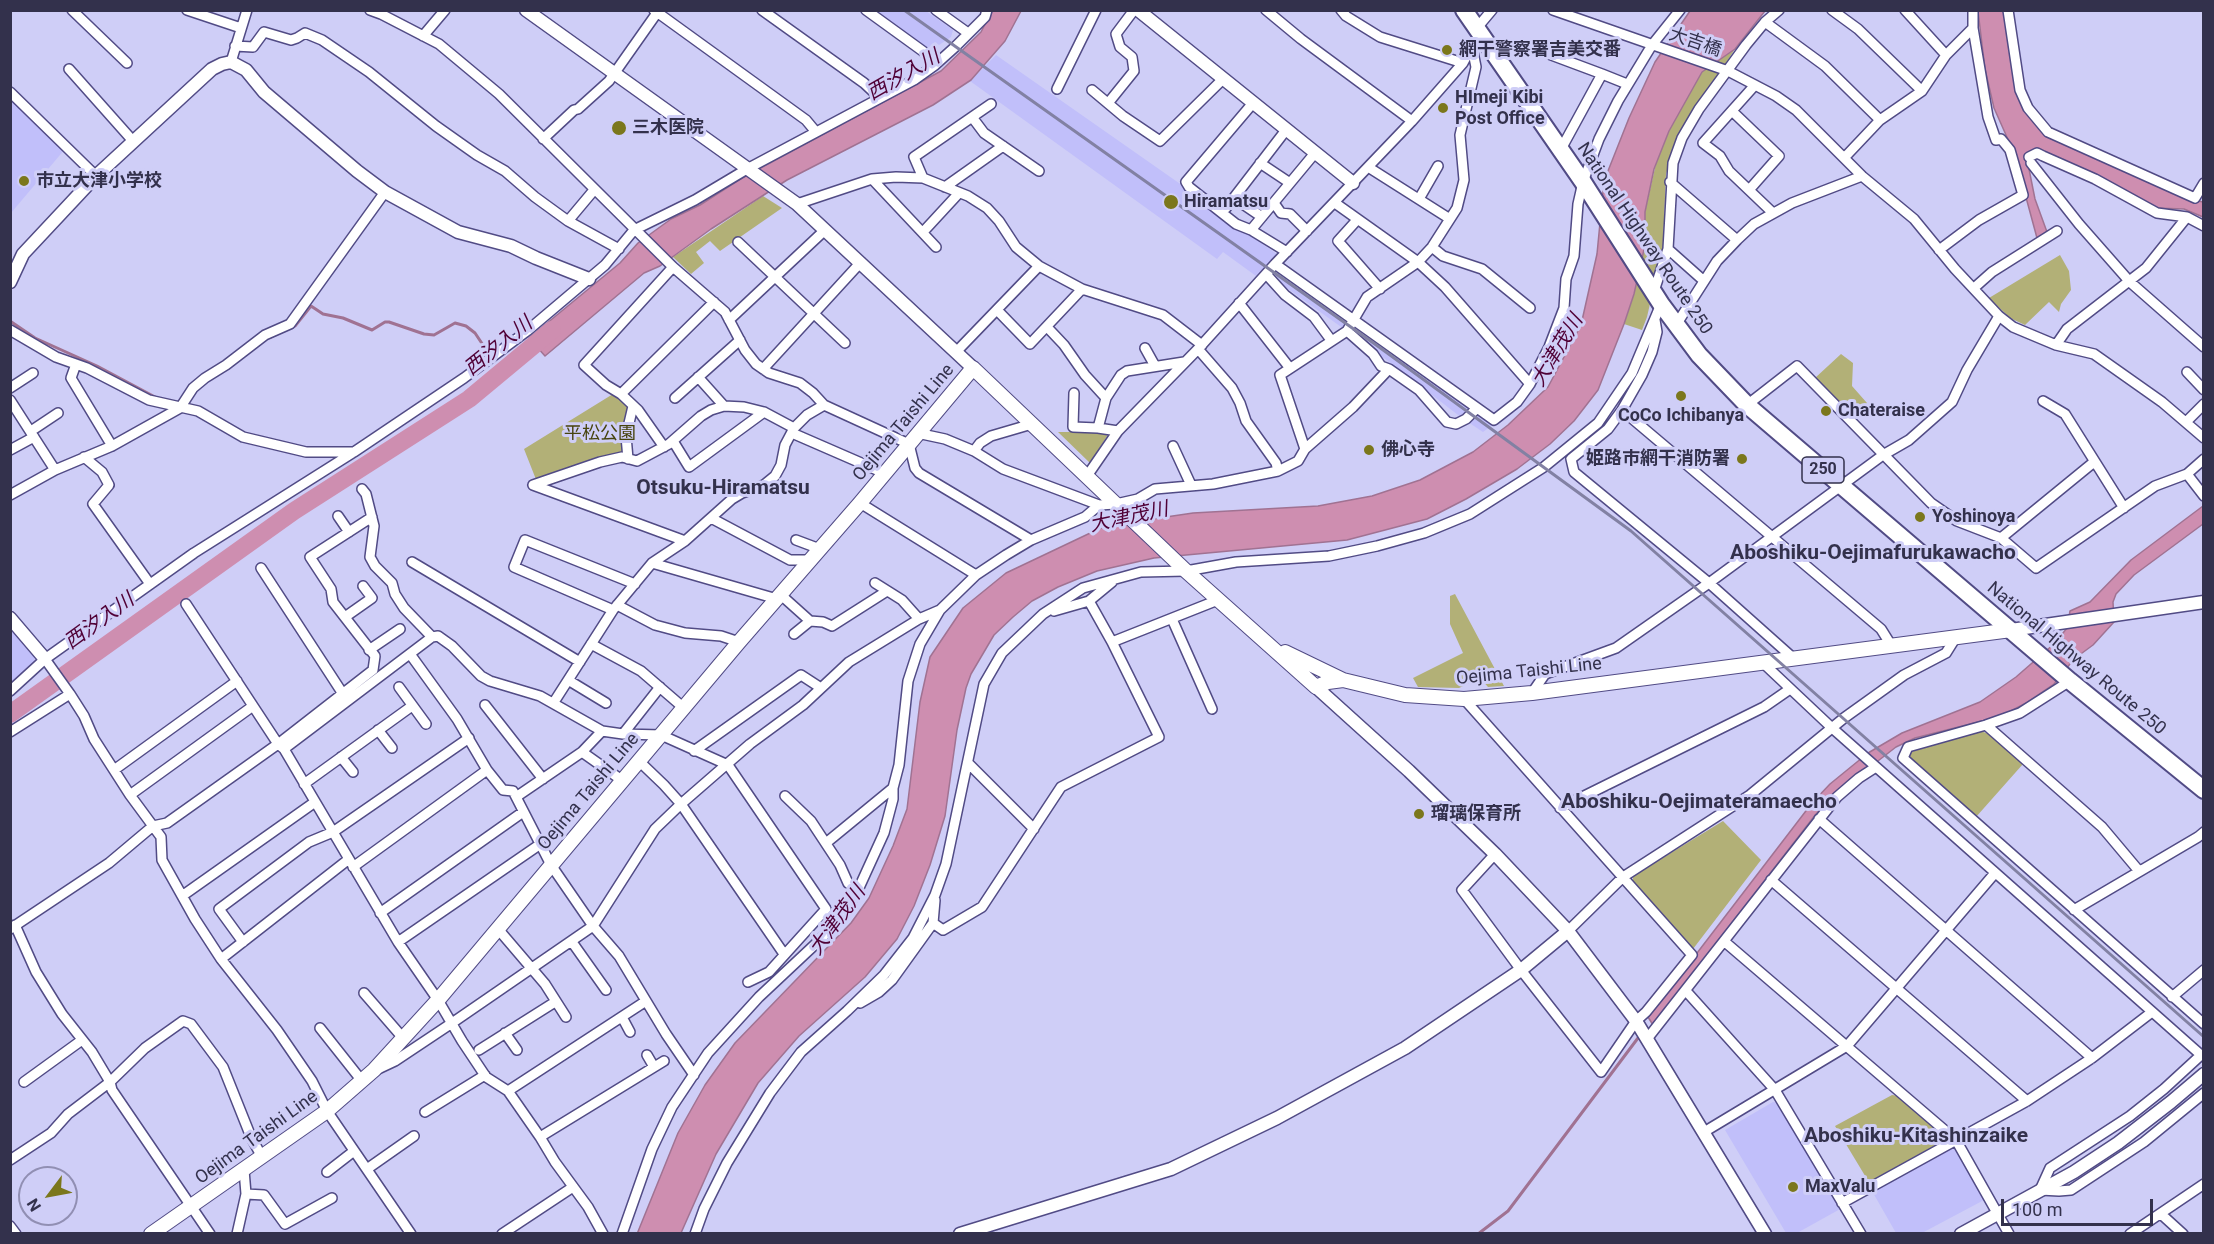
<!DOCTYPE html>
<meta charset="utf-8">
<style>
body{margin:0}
#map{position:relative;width:2214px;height:1244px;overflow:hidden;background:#cfcef7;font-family:Roboto,sans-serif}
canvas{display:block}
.frame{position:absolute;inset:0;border:12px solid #33314c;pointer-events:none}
.north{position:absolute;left:18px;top:1166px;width:60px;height:60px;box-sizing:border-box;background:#cfcef7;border:2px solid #918fb3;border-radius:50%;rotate:238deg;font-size:16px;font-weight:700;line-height:24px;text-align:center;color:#33314c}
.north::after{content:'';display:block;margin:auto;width:21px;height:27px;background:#7b771c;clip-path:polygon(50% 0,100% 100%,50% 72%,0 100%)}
.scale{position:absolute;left:2001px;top:1199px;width:152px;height:27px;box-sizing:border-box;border:3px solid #33314c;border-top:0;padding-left:8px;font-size:18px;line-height:21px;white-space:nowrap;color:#33314c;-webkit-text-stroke:4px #cfcef7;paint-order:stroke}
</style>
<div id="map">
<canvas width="2214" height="1244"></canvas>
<div class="frame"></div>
<div class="north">N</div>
<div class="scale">100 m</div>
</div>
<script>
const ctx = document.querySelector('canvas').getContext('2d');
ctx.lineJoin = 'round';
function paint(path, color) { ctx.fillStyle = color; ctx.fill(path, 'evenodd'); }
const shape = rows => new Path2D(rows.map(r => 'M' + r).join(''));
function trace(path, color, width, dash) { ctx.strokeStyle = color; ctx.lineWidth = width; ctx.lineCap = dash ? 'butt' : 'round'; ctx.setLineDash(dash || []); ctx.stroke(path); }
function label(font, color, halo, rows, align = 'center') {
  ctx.font = font + ' Roboto,"Noto Sans JP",sans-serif'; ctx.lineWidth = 6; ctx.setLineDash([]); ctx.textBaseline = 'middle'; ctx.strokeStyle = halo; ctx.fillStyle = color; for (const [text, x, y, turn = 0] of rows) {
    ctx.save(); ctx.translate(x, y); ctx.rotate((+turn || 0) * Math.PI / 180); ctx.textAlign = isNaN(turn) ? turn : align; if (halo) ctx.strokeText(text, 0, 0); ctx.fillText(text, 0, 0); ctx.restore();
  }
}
paint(shape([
 [872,11,926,11,953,30,951,37,939,45,935,42,926,50],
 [996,55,1186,188,1234,225,1277,254,1256,276,1223,252,1217,259,970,81],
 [11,99,65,149,11,213],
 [1276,270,1349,321,1344,329,1270,276,1273,271],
 [1354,324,1494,424,1483,432,1462,418,1350,332],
 [10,628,35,657,34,665,11,684],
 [1773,1102,1780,1103,1842,1208,1797,1233,1786,1233,1725,1130],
 [1954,1147,1984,1200,1922,1233,1896,1233,1872,1191]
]), '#c1bffa');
paint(shape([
 [1735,49,1685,126,1673,151,1666,174,1663,246,1647,317,1642,330,1624,324,1634,294,1645,245,1645,212,1657,159,1677,113,1702,72],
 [763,196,782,208,720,251,710,241,696,252,704,263,691,274,673,257],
 [2060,255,2069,271,2071,290,2061,304,2059,312,2049,302,2025,325,2010,318,1989,298],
 [1841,354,1853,363,1852,386,1867,403,1854,417,1815,378],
 [613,394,636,410,628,435,630,456,537,482,524,449],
 [1071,429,1109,433,1090,463,1058,432,1069,432],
 [1455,594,1504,686,1488,687,1480,678,1459,688,1418,687,1413,678,1463,653,1450,624,1450,596],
 [1981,731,1991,735,2023,764,1976,817,1909,758,1911,752],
 [1723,821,1761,860,1693,949,1633,883,1633,876],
 [1892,1095,1899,1096,1946,1136,1946,1142,1870,1184,1835,1126]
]), '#b2b077');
const water = shape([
 [992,11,1021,11,1005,41,971,80,933,105,787,180,711,229,660,266,644,273,545,356,529,338,620,263,638,243,671,219,700,205,742,178,941,71,981,32,992,11],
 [1690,11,1765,11,1735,49,1702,72,1669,131,1654,169,1645,212,1645,245,1634,294,1624,324,1598,390,1574,421,1550,444,1517,469,1466,499,1427,519,1347,540,1154,558,1097,571,1058,587,1032,601,1013,617,994,635,971,674,966,688,957,730,945,816,930,865,914,906,897,939,865,977,799,1036,758,1083,716,1154,681,1233,637,1234,678,1133,705,1085,735,1043,851,923,869,898,893,846,907,809,920,702,930,657,963,608,1006,573,1105,526,1193,513,1318,506,1372,496,1420,480,1473,452,1508,425,1548,387,1581,325,1597,254,1604,181,1629,118,1655,62,1690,11],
 [1978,11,2006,11,2023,106,2034,122,2047,134,2189,199,2203,202,2203,217,2184,209,2154,208,2091,172,2035,149,2028,164,2035,199,2047,232,2037,238,2014,153,1994,108,1985,69,1978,11],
 [2203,506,2203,524,2134,575,2116,594,2113,602,2114,622,2093,645,2074,659,2054,684,2026,703,2007,713,1990,719,1915,738,1896,747,1834,795,1816,814,1653,1025,1648,1017,1812,803,1830,784,1868,753,1902,733,1980,702,2016,677,2055,643,2067,628,2070,611,2090,602,2131,560,2203,506]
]);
paint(water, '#ce8eb0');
trace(water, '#a07292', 1.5);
trace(shape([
 [10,321,35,338,97,366,155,397],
 [271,337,295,326,311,306,323,314,343,318,372,330,385,322,389,322,424,334,434,335,455,323,466,326,475,333,485,348],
 [1478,1234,1508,1211,1641,1034]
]), '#a07292', 3);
trace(shape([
 [10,714,294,511,469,399,552,330]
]), '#ce8eb0', 18);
const minor = shape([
 [72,10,127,63],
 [187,10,241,28],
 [370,10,381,14,439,44,499,94,673,267,725,312,745,350,756,364,769,373,800,383,813,393,824,405,909,444,915,468,919,473,1031,540],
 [654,10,806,120,816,132],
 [762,10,864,83,880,98],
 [866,10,924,52,935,65],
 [936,10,968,33],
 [1266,10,1301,39,1412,121],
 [1341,10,1346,16,1380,37,1463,63],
 [1553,10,1728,71,1776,96,1796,110,1862,176,1914,219,1955,269,1999,316,2013,327,2056,345,2094,354,2162,402,2204,438],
 [1832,10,1858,29,1922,91],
 [1905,10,1946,55],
 [2008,10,2020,90,2028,108,2048,132,2195,198,2204,183],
 [1765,22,1825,66,1880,120],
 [1476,29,1492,10],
 [423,36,445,10],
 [235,46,253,47,264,32,291,40,297,38,305,33,322,40,369,72,436,126,477,155,505,171,535,197,568,221,619,249],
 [1527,46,1602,74,1560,151],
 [231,62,247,10],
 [69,69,133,141],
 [1602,74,1627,84],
 [1755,85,1703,143,1720,156,1729,171,1773,213],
 [1057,89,1096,10],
 [1092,90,1123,116,1160,141,1223,79],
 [10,92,96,176],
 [1109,102,1134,71,1132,57,1120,47,1116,34,1134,10],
 [1253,103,1186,182,1189,187,1236,224,1251,230,1287,252],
 [1733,112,1779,156,1749,190],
 [972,117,984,133,1039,171],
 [543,139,574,110,578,109,609,81,659,10],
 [1845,157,1880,120,1922,91,1946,55,1973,28],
 [2029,157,2037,153,2043,156,2095,179,2157,213,2187,217,2204,226],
 [1260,163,1290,183],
 [2031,163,2079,224,2130,282,2204,347],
 [1368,167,1450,219],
 [923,178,914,157,991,104],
 [872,179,936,247],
 [1670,182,1737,240],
 [945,187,1003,146],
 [1234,198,1262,217],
 [1419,199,1438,166],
 [1274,203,1281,213,1290,214,1307,231],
 [1335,203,1418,262,1445,287,1530,384],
 [797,204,872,179,896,177,923,178,968,196,987,208,999,221,1016,247,1039,266,1082,289,1163,315,1202,345],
 [1226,208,1286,130],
 [1357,220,1338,241,1380,289],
 [568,221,594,190],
 [1251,230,1315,153],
 [923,232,959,193],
 [738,242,845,343],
 [1432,247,1443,256,1482,269,1530,308],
 [1668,249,1704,281],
 [1939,250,1979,220,2023,195,2010,150,2001,139,1996,140,1988,117,1973,28,1973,10],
 [1275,264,1494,420,1517,402,1530,384,1549,347,1564,308,1566,279,1574,256,1578,204,1583,182,1599,139,1618,101,1652,45,1680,10],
 [1266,274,1285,295,1314,317,1331,340],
 [1974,288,1992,272,2057,231],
 [1654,291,1668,249,1673,163,1682,138,1699,109,1746,45,1765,22,1779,10],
 [1239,303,1289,367],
 [997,310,1030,344,1082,289],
 [729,320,825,230],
 [1655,320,1657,332,1652,352,1642,375,1622,410,1608,429,1571,459,1574,472,1709,583,1792,657],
 [1676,325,1717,261,1737,240,1754,224,1792,203,1862,176],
 [1047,327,1064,345,1085,375,1106,398],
 [10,330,56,357,87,368,149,400,198,411,243,437,306,452,354,452],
 [1347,331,1373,354,1381,366,1389,369,1419,390,1447,422,1456,424,1466,419,1477,408],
 [2056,345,2067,329,2146,268,2187,217],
 [1145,348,1155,366],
 [1198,349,1232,388,1240,403,1246,421,1276,463,1278,471],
 [957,351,1039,266],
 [76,364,71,378,112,446],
 [763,369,861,262],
 [2187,372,2204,390],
 [698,377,724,406],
 [10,388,33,373],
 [1074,393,1073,427,1098,428,1118,431],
 [621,394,714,302],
 [675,398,740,340],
 [10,400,55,470],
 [2043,401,2065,414,2124,508],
 [1747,405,1797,366,1931,503,1957,521,2001,538,2036,568,2155,486,2187,474,2204,459],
 [1622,410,1881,629,1891,645],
 [2187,421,2204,404],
 [1098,428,1106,398,1121,375,1127,371,1184,362],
 [31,431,58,413],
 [792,433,884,473],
 [917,433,945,439,974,451,1003,469,1099,505],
 [673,441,689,467,764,412],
 [1173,446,1191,485],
 [664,447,638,410,621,394,606,385,584,365,673,267],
 [1305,449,1353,407,1389,369],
 [10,450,34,437],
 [974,451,980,443,991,436,1032,424],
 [84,457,102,472,109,485,93,504,150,584],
 [628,459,626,436,633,406],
 [2187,474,2204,496],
 [1087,476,1118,431,1198,349,1275,264,1412,121,1463,63,1472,46],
 [533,485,600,462,622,457,637,461,669,444,701,416,711,410,724,406,744,407,764,412,794,428],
 [533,485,685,541],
 [362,489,366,494,374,526,370,557,375,566,392,583,395,594,404,608,432,637],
 [10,495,55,470,112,446,180,408,193,388,205,378,226,365,265,335,290,324,385,192],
 [860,503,976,575],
 [338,516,349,532],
 [711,518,790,560,811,560],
 [2001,538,2094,462],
 [796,540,820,549],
 [412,562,580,662],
 [652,563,777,599],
 [261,568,343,694],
 [875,583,902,600,919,619],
 [781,595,810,621,823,622,832,626,887,591],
 [186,604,278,744,284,749,398,942,438,1000,462,1041,486,1077,508,1091,540,1137,555,1162,588,1207,603,1234],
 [617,605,655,625,685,633,721,636,739,642],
 [613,610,514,567,525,540,635,584],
 [1054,611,1089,601,1112,582],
 [345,617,372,598,363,586],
 [1172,619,1212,709],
 [794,634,810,621],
 [1112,642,1218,600],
 [591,644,641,671,685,709],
 [369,650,400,629],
 [410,654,457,719,487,770,503,790,513,791,551,865,593,926,619,956,666,1034,694,1075],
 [45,659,70,694,84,716,94,739,130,795,161,837,162,860,195,919,221,959,277,1030,312,1081,327,1111,411,1234],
 [1761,661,1831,727,2201,1055,2164,1089,2130,1116,2050,1168,2040,1190,2059,1191,2071,1190,2144,1142,2204,1093],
 [568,680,606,703],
 [2070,681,2020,713,1986,725,1908,747,1903,758,2204,1024],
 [399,687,426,724],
 [10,691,45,659,194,553,354,452,464,378,527,331,605,265,634,230,695,200,747,169,914,80,935,65,955,47,985,17,987,10],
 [1532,693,1545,674,1616,648,1709,583,1883,455,1909,440,1952,402,1967,370,1999,316],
 [1464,699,1692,955,1646,1012,1636,1021,1601,1072,1521,970,1462,890,1495,854],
 [554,702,613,610,652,563,685,541,732,499,742,493,764,485,775,476,781,465,785,445,794,428,807,415,824,405],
 [485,705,543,779],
 [1986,725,2102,827,2139,871],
 [378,730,392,748],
 [10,732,70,694],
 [623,734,660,687],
 [284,749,432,637,438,636,452,646,481,676,490,681,540,696,602,731,623,734,661,735,728,765,826,909,769,972,748,982],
 [694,751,801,675,821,688],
 [582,752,623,781],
 [341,757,353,772],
 [640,762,664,785,681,804,784,954],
 [969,764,1034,829],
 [114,770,237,681],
 [304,784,412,706],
 [130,795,253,706],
 [785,796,811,821,840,865,848,883,858,890],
 [516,797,582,752,602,731],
 [1560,808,1764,707,1790,689],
 [1819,819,2092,1058],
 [826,843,893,788],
 [353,867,487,770],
 [1771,880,2027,1101],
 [182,896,315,802],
 [935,900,933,923,943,930,982,907,1061,787,1159,737,1112,642,1089,601],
 [2074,910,2198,837,2204,832],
 [380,913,523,812],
 [15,925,36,972,62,1014,92,1052,110,1082,112,1090,210,1234],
 [10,929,109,863,153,826,167,823,278,744,373,670,375,656,333,602,331,589,310,557,372,517],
 [498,929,545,984,566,1017],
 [1568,931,1623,877,1750,795,1844,718,1904,675,1946,653,1956,637],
 [243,942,219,909,309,842,333,832,469,738],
 [398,942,539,845],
 [572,942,606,990],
 [1725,942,1956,1140,2009,1234],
 [221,959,349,859],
 [1686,991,1775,1090,1861,1234],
 [364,993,403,1038],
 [2172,997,2204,970],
 [860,1003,879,992,892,980,933,923],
 [622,1017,630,1032],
 [320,1028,362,1081],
 [505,1033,517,1050],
 [1647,1039,1837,797,1859,778,1876,767],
 [479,1050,555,1002],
 [647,1055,654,1067],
 [378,1069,395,1061,452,1023,593,926,655,829,681,804,750,744,803,705,849,662,919,619,940,610],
 [24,1082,82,1040],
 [508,1091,646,1001],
 [425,1112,485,1075],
 [1704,1132,1847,1046,1995,873],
 [540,1137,664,1061],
 [10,1160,51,1133,68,1114,110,1082,145,1048,183,1021,191,1024,223,1067,251,1137,262,1157],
 [367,1169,414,1136],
 [327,1172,354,1151],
 [246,1194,264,1195,285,1224,332,1198],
 [1842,1203,2027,1101,2092,1058,2152,1012],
 [2161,1214,2183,1234],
 [10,1226,16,1234],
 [237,1234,246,1194,244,1170],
 [502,1234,573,1187],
 [622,1234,652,1149,672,1107,708,1053,759,997,823,937,851,902,858,890,884,833,893,799,893,788,899,765,908,681,920,644,940,610,976,575,1006,555,1031,540,1085,517,1099,505,1116,504,1138,499,1155,489,1213,484,1278,471,1298,461,1305,449,1280,375,1347,331,1367,297,1418,262,1432,247,1457,208,1464,180,1460,135,1476,67,1472,47],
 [695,1234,704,1209,727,1163,770,1093,801,1052,847,1011,884,975,913,938,935,895,946,864,984,684,1002,653,1043,614,1083,588,1141,572,1186,571,1236,562,1329,556,1377,546,1424,533,1470,514,1544,467,1598,423,1632,373,1661,304],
 [2130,1234,2204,1184]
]);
const tertiary = shape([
 [526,10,797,204,973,368],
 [1138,10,1353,183],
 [10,282,23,254,96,176,212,69,222,64,231,62,246,70,264,92,357,171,385,192,458,232,511,246,536,258,589,279],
 [10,618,45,659],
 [2011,630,2204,602],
 [1316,687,1409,771,1495,854,1568,931,1636,1021,1765,1234],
 [960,1234,1171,1169,1277,1118,1405,1048,1521,970,1568,931],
 [1961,1234,2074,1172,2118,1143,2171,1102,2204,1074]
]);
const secondary = shape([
 [1285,652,1343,680],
 [151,1234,327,1111,374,1070,438,1000,739,642,860,503,973,368,1186,571,1316,687,1328,682,1343,680,1405,695,1464,699,1532,693,2011,630]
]);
const trunk = shape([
 [1464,10,1583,182,1661,304,1699,355,1747,405,2070,681,2204,790]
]);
trace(minor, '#514b85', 12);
trace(tertiary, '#514b85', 15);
trace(secondary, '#514b85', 16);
trace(trunk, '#514b85', 20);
trace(minor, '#fff', 9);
trace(tertiary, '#fff', 12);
trace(secondary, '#fff', 14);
trace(trunk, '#fff', 16);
trace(shape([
 [904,10,1379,347,1631,531,2204,1037]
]), '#8281a3', 3);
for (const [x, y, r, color] of [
 [1447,50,6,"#7b771c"],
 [1443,108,6,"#7b771c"],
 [619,128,8,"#7b771c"],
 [24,181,6,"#7b771c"],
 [1171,202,8,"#7b771c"],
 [1681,396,6,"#7b771c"],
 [1826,411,6,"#7b771c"],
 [1369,450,6,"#7b771c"],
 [1742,459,6,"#7b771c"],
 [1920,517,6,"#7b771c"],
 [1419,814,6,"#7b771c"],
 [1793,1187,6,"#7b771c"]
]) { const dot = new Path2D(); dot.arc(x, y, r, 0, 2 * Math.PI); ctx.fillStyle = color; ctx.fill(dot); trace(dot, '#cfcef7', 2); }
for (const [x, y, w] of [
 [1823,470,42]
]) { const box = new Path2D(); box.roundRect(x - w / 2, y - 13, w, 26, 4.5); ctx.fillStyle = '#cfcef7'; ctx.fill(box); trace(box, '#33314c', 1.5); }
label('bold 16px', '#33314c', null, [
 ["250",1823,470]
]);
label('18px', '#33314c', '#cfcef7', [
 ["大吉橋",1695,43,19],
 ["National Highway Route 250",1644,239,56],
 ["Oejima Taishi Line",904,423,-50],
 ["National Highway Route 250",2076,659,40],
 ["Oejima Taishi Line",1529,672,-6],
 ["Oejima Taishi Line",589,792,-50],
 ["Oejima Taishi Line",257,1138,-36]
]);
label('bold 18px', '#33314c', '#cfcef7', [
 ["網干警察署吉美交番",1459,50],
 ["HImeji Kibi",1455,98],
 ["Post Office",1455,119],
 ["三木医院",632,128],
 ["市立大津小学校",36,181],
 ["Hiramatsu",1184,202],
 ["Chateraise",1838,411],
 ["CoCo Ichibanya",1681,416,"center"],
 ["佛心寺",1381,450],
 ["姫路市網干消防署",1730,459,"right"],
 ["Yoshinoya",1932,517],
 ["瑠璃保育所",1431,814],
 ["MaxValu",1805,1187]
], 'left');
label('18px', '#46430d', '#cfcef7', [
 ["平松公園",600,434]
]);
label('italic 20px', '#500136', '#cfcef7', [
 ["西汐入川",904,76,-30],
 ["西汐入川",499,347,-39],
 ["大津茂川",1558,351,-59],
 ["大津茂川",1129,518,-12],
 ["西汐入川",100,622,-36],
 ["大津茂川",838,921,-54]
]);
label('bold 21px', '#33314c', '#cfcef7', [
 ["Otsuku-Hiramatsu",723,489],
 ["Aboshiku-Oejimafurukawacho",1873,554],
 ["Aboshiku-Oejimateramaecho",1699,803],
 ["Aboshiku-Kitashinzaike",1916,1137]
]);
</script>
